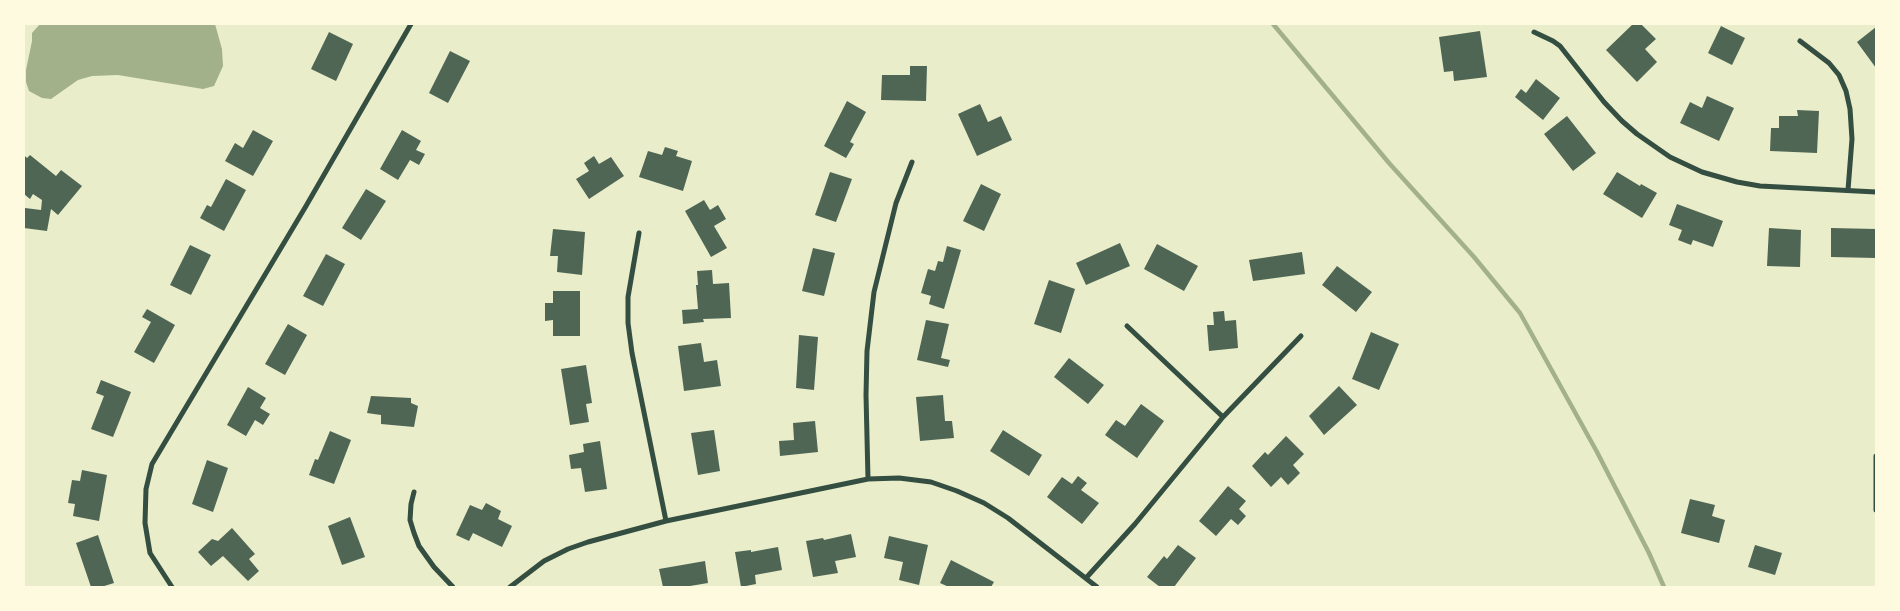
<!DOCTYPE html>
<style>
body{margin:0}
#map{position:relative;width:1900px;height:611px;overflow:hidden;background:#e9edc9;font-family:Georgia,serif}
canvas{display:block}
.frame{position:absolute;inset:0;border:25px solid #fefae0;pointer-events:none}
</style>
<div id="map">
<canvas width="1900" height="611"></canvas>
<div class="frame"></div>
</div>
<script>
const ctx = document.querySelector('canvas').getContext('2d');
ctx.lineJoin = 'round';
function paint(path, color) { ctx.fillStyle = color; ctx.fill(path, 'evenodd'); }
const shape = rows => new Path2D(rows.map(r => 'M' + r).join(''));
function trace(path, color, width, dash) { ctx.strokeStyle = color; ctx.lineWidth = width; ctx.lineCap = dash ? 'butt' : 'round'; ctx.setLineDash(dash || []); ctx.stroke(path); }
paint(shape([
 [40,24,215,24,222,49,223,66,214,86,203,89,118,75,92,76,78,80,51,99,42,98,29,91,26,82,26,70,32,41,32,33]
]), '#a3b18a');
trace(shape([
 [1273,24,1389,163,1474,257,1520,313,1597,452,1649,553,1664,587]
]), '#a3b18a', 4.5);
paint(shape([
 [1633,24,1641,24,1656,39,1645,49,1657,62,1637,82,1606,50],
 [1721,26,1745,38,1732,65,1708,53],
 [1876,27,1876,68,1857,42],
 [1480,31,1487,77,1454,81,1453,71,1444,72,1439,37],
 [329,32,353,44,336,81,311,69],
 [450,51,470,61,448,103,429,93],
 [910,66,927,66,926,101,881,100,882,75,910,75],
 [1536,79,1560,98,1543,120,1515,97,1521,89,1526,93],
 [1707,96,1734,108,1719,141,1680,123,1690,102,1702,108],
 [847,101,866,112,850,142,854,144,846,158,824,146],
 [980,104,988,122,1001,116,1012,140,977,156,958,114],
 [1797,110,1819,111,1817,153,1770,151,1771,128,1779,128,1779,116,1798,116],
 [1567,116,1596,153,1573,171,1544,134],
 [253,130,273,141,253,176,225,161,235,143,243,148],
 [402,130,421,141,416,150,425,154,419,165,410,160,398,180,380,169],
 [665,147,678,151,676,156,692,161,683,191,639,177,648,151,662,155],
 [24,155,27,158,30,155,56,176,61,170,82,186,58,215,51,209,47,231,24,228,25,208,41,210,42,200,33,194,30,199,24,194],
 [594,156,599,164,611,157,624,176,589,199,576,179,589,171,584,163],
 [830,172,852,179,836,222,815,215],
 [1617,172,1640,186,1641,184,1657,193,1642,218,1603,194],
 [226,179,246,190,224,231,200,218,207,205,211,207],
 [981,184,1001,194,984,231,963,221],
 [366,189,386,201,361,240,342,228],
 [704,200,710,210,718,205,726,219,714,226,727,248,711,257,685,211],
 [1677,204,1723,221,1713,247,1693,240,1691,245,1678,240,1682,230,1669,225],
 [1769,228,1801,230,1800,267,1767,266],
 [1831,228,1876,229,1876,258,1831,257],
 [553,229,585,232,582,275,557,272,558,256,550,256],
 [1120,243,1130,266,1086,285,1076,263],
 [1157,244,1198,266,1184,291,1144,269],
 [190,245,211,255,191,295,170,285],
 [947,246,961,250,944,309,929,304,931,296,921,293,928,269,935,271,938,261,943,262],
 [813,248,835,253,824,296,802,291],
 [1302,252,1305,274,1253,281,1249,260],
 [326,254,345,264,323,306,303,296],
 [1337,266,1372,292,1356,312,1322,285],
 [712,270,713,284,729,283,731,318,703,319,704,322,683,324,682,310,698,309,696,285,698,285,697,271],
 [1049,280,1075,289,1061,333,1034,324],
 [553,291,580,291,580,336,553,336,553,320,545,321,545,303,553,303],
 [147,309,175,325,154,363,134,352,151,322,142,317],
 [1224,311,1225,321,1236,320,1238,348,1209,351,1207,325,1214,325,1213,312],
 [926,320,949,324,941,358,950,360,948,367,917,360],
 [288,324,307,335,285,375,265,364],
 [1371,332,1399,344,1379,390,1352,379],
 [799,335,818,337,814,390,796,388],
 [701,343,704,362,717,360,721,386,684,391,678,346],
 [1069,358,1104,385,1088,404,1054,377],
 [586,365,592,403,586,404,589,422,570,425,561,369],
 [101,380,131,392,113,437,91,429,104,396,96,393],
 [1339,386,1357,405,1324,435,1309,416],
 [248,387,266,398,260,408,270,414,263,425,255,420,246,436,227,425],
 [943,395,945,421,952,421,954,438,920,441,916,397],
 [371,396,411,398,411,403,418,406,414,427,381,424,381,415,367,413],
 [1141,404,1164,421,1137,458,1105,435,1116,420,1125,426],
 [815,421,818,452,780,456,779,441,794,440,793,423],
 [714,430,720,471,698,475,691,433],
 [1003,430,1042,455,1029,476,990,451],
 [330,431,351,440,334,484,309,475,315,459,318,460],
 [1286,436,1304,454,1293,465,1300,473,1288,485,1281,477,1271,487,1252,466,1265,452,1268,455],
 [600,441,607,489,585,492,581,468,571,469,569,455,584,452,583,444],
 [207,460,228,468,213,512,192,504],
 [82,470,107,475,99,521,73,516,75,504,68,503,72,480,80,481],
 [1078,476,1087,483,1081,490,1099,503,1082,524,1047,497,1062,477,1072,484],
 [1228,486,1246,501,1239,509,1246,516,1238,525,1231,519,1216,536,1199,521],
 [1690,499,1715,505,1712,516,1725,520,1719,543,1681,533],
 [486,503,501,511,498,519,512,526,502,547,473,533,469,541,456,535,470,505,482,510],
 [350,517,365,557,342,565,328,526],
 [232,528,255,554,249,559,259,571,248,581,223,556,211,566,198,552,212,539,218,541],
 [851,534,856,557,835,561,838,573,813,577,806,541,823,538,824,540],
 [98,535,114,583,101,587,91,587,76,543],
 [889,536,928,545,919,585,899,580,903,562,884,558],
 [1178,545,1196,558,1174,587,1160,587,1147,577,1164,556,1167,559],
 [1755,545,1782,553,1775,575,1748,567],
 [778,547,782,570,755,575,756,584,741,587,735,552,751,550,751,552],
 [951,560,994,582,991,587,949,587,940,583],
 [705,561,708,583,684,587,663,587,659,569]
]), '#4f6655');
trace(shape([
 [1534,32,1553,41,1560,46,1604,102,1622,121,1637,134,1670,157,1702,172,1737,182,1760,186,1876,192],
 [1800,41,1829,63,1839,75,1846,91,1850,109,1852,139,1848,190],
 [639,233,628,297,628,323,632,353,666,521],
 [1127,326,1223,417],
 [1876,456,1876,510],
 [868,479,866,395,867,351,874,292,896,203,912,162],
 [414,492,411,504,410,520,414,533,419,546,434,567,453,587],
 [1086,578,1135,524,1223,417,1301,336],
 [172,587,150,553,145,523,146,489,152,464,306,206,411,24],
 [510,587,544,561,568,549,588,542,666,521,868,479,899,478,931,482,957,491,984,503,1008,518,1097,587]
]), '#344e41', 5);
</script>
